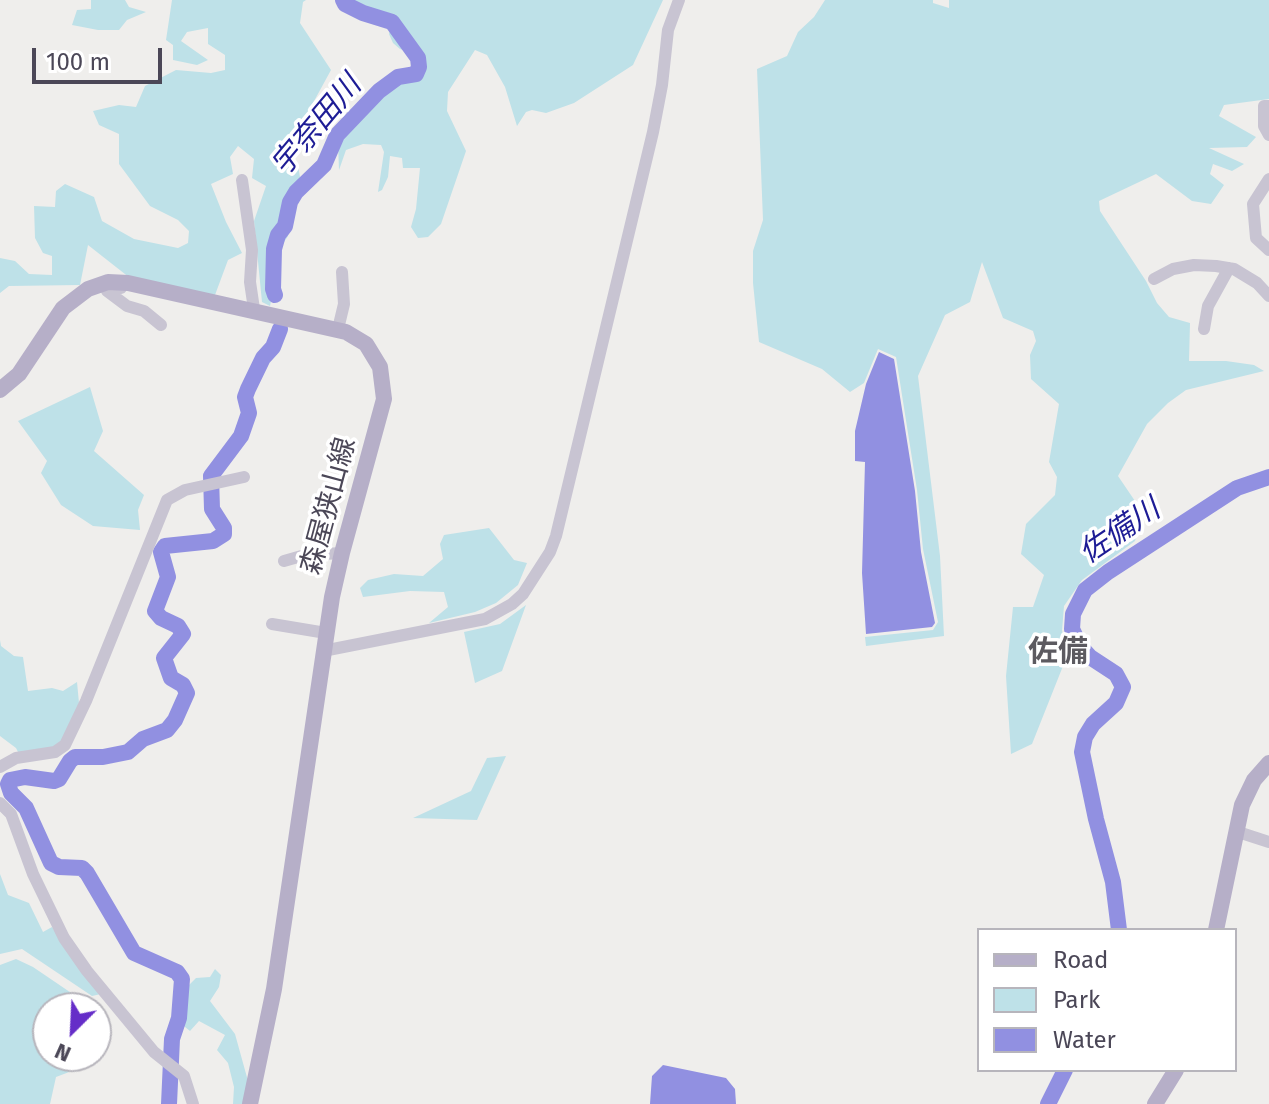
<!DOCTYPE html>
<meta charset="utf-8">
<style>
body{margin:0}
#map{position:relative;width:1269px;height:1104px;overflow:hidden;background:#efeeec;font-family:"Fira Sans",sans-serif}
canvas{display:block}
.legend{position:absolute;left:977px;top:928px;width:260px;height:144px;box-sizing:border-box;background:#fff;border:2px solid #b7b5bc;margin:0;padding:10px 14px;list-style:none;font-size:24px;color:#4b4757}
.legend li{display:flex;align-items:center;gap:16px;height:40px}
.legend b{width:40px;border:2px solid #b7b5bc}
.north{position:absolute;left:32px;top:992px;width:80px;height:80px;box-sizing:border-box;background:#fff;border:2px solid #b7b5bc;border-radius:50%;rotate:204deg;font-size:22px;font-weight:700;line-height:32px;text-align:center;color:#4b4757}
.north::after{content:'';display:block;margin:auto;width:28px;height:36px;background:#652dc8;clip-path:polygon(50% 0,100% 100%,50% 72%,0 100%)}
.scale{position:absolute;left:32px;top:48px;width:130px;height:36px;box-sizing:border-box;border:4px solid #4b4757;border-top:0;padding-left:10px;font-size:24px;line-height:28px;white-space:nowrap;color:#4b4757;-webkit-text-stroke:6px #fff;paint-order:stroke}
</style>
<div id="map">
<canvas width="1269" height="1104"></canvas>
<ul class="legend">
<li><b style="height:10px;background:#b6afc8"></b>Road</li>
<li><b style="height:22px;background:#bee1e8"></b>Park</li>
<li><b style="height:22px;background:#9190e1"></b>Water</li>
</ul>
<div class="north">N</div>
<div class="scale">100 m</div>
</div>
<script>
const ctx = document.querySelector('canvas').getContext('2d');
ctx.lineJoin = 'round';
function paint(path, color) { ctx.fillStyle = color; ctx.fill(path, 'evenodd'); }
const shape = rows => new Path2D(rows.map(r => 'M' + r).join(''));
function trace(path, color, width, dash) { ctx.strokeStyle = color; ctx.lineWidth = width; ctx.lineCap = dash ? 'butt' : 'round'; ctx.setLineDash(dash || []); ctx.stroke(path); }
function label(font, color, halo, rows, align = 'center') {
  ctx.font = font + ' "Fira Sans","Noto Sans JP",sans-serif'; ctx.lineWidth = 7; ctx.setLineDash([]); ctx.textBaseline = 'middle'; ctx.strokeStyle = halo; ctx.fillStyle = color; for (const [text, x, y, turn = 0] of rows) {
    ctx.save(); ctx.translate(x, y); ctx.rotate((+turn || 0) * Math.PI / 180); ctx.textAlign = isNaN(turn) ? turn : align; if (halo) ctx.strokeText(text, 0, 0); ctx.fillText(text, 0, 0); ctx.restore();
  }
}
paint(shape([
 [91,0,125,0,129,7,146,12,127,20,119,30,98,30,72,25,77,10,91,9],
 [172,0,306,0,303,2,300,23,331,70,307,114,296,127,301,143,284,159,298,166,302,188,292,211,288,236,274,257,274,288,270,306,262,302,254,221,266,186,252,178,254,159,238,146,230,157,233,174,211,184,226,222,242,253,228,260,215,295,130,278,88,245,80,285,9,286,0,293,0,258,15,261,29,274,52,275,52,256,43,253,35,238,34,206,55,207,56,191,65,184,94,197,102,221,134,239,178,248,188,243,189,231,178,220,150,206,119,164,119,134,99,125,93,111,119,105,136,107,145,86,176,70,211,73,225,70,225,55,208,44,208,28,187,32,181,41,208,60,197,65,173,60,173,45,166,40],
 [347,0,663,0,633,65,574,103,546,113,532,110,526,112,517,126,505,87,487,55,475,50,448,92,447,111,466,151,441,224,428,237,418,238,411,227,416,209,420,168,403,168,402,158,390,156,388,177,382,190,378,192,384,152,381,145,363,144,346,150,339,170,338,143,346,125,377,90,409,72,416,54,400,49,393,43,389,34,391,22,382,18,365,20,355,17],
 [825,0,933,0,933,3,949,8,949,0,1269,0,1269,99,1224,105,1219,116,1256,137,1247,147,1209,148,1244,164,1232,171,1213,164,1210,174,1224,185,1211,204,1192,201,1156,174,1099,201,1100,211,1146,281,1157,303,1169,317,1190,323,1189,361,1226,361,1254,365,1264,371,1186,390,1168,403,1147,424,1118,476,1135,501,1140,521,1135,541,1082,580,1064,606,1062,631,1072,650,1075,660,1063,666,1032,744,1011,754,1006,676,1013,607,1033,607,1044,575,1021,554,1026,524,1055,495,1057,477,1049,462,1059,404,1031,379,1030,355,1036,341,1033,331,1003,318,982,262,970,302,945,315,918,376,940,556,944,636,866,646,865,637,933,630,938,622,923,549,917,490,896,357,878,349,864,383,850,392,822,369,759,342,753,283,753,251,763,220,757,69,787,56,798,32,814,17],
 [90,387,103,431,94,451,144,495,138,510,140,530,93,526,61,505,41,473,47,461,18,421],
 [489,528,514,560,527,563,518,585,496,603,475,612,429,623,448,607,444,592,410,591,363,597,360,588,368,580,394,574,423,576,443,559,440,544,444,535],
 [526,605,502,671,475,683,464,632,500,624],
 [0,640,1,646,14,656,23,657,28,691,52,688,63,691,77,682,79,703,67,736,52,749,20,756,16,748,0,736],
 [506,756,477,820,413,818,471,791,487,758],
 [0,874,8,895,29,903,43,932,52,927,101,994,92,996,22,949,0,954],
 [16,959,33,967,89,1005,88,1008,48,1008,48,1056,79,1056,77,1069,56,1077,50,1104,0,1104,0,965],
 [215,969,221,975,219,987,210,1001,235,1034,248,1081,244,1104,233,1104,234,1087,228,1063,217,1050,225,1035,199,1021,190,1031,174,1018,182,992,196,978,210,977]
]), '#bee1e8');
paint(shape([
 [879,352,894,359,915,491,921,552,935,623,932,627,866,634,862,573,865,462,855,461,855,431,866,384],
 [663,1065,726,1078,735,1089,736,1104,650,1104,652,1076]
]), '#9190e1');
trace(shape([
 [275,295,273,289,274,249,278,235,285,226,290,202,296,192,324,165,337,135,379,91,398,77,416,74,419,67,418,58,392,22,363,13,345,4,343,0],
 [1119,930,1113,882,1096,819,1082,752,1085,737,1093,724,1116,703,1123,687,1116,674,1090,657,1080,646,1072,629,1073,614,1085,590,1108,572,1237,488,1269,477],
 [169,1104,172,1039,179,1018,182,979,177,972,134,953,87,873,82,868,59,867,51,863,26,808,11,793,8,784,10,780,25,777,54,781,59,779,70,761,75,757,103,757,128,752,143,739,167,730,175,720,187,693,183,685,171,678,164,658,183,634,178,626,161,618,155,611,168,577,161,552,165,546,213,541,224,534,224,528,212,509,211,476,241,436,249,413,245,397,248,389,263,358,273,347,280,329],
 [1048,1104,1065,1070]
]), '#9190e1', 16);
trace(shape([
 [1269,106,1264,106,1264,126,1269,135],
 [1269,179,1253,204,1256,238,1269,250],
 [242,180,252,250,250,282,254,309],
 [1154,279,1173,269,1194,265,1216,266,1234,269,1257,283,1269,296],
 [121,288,107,291,127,306,144,311,161,325],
 [338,329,344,304,342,272],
 [1204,329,1208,306,1229,268],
 [284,561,305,555,342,553],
 [272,624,326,633],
 [323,651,485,619,512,604,523,594,550,552,556,536,653,132,662,85,668,30,679,0],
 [0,767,16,758,55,752,65,745,86,701,167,500,185,490,244,477],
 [0,803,11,814,33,874,64,938,87,971,154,1052,184,1076,193,1104],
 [1235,831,1269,842]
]), '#c8c4d2', 12);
trace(shape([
 [0,390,19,374,63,308,88,289,108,282,128,283,346,332,366,344,380,367,384,399,342,553,332,597,274,989,250,1104],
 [1216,930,1242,805,1254,780,1269,763],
 [1155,1104,1176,1070]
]), '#b6afc8', 16);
label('28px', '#4b4757', '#fff', [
 ["森屋狭山線",329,506,-75]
]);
label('italic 30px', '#1d1c95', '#fff', [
 ["宇奈田川",317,126,-50],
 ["佐備川",1120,532,-34]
]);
label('bold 30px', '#5c5a60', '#fff', [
 ["佐備",1058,653]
]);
</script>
